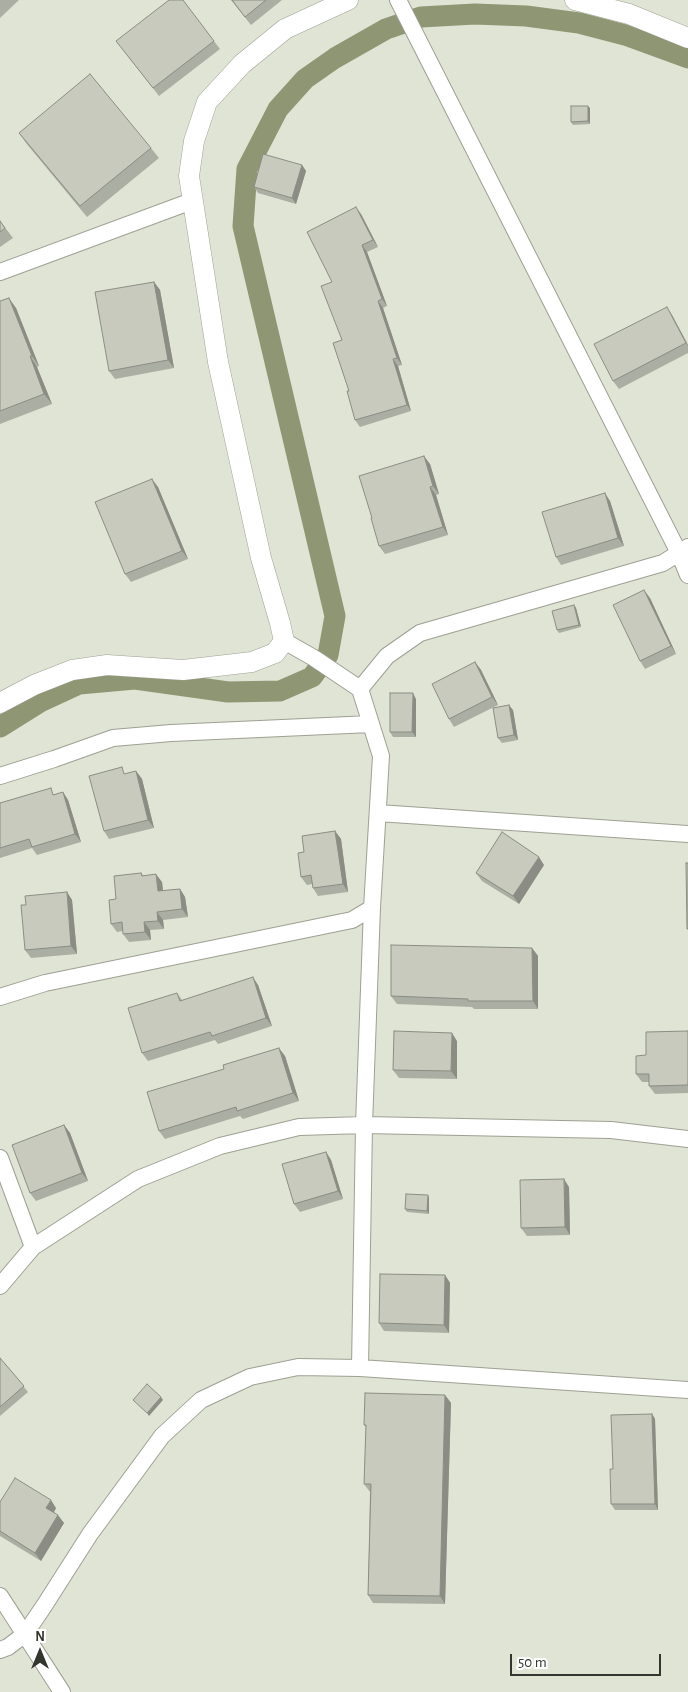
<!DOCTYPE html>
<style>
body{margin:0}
#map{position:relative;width:688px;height:1692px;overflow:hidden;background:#e0e4d5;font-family:"Alegreya Sans",sans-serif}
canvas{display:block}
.north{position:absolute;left:15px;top:1627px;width:50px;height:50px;-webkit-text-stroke:4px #fff;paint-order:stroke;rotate:0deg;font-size:14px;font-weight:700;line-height:20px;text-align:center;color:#33352f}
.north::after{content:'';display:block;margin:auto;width:18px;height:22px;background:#33352f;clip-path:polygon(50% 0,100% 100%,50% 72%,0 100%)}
.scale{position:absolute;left:510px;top:1654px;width:151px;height:22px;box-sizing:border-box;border:2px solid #33352f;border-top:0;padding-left:6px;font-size:15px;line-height:18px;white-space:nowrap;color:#33352f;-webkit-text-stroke:4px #fff;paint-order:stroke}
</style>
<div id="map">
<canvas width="688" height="1692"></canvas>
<div class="north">N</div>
<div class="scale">50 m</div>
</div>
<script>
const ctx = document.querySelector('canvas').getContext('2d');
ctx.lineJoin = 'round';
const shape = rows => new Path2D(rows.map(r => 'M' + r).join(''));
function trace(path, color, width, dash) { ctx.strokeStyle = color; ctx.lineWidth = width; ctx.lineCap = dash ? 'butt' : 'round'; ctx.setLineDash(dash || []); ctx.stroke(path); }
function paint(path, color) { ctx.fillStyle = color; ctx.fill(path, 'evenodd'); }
trace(shape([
 [0,727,40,702,79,684,135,679,228,692,280,691,312,677,328,655,335,616,243,226,247,169,278,109,305,79,335,58,386,29,421,17,475,14,526,16,579,23,625,35,688,58]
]), '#8f9673', 21);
const minor = shape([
 [398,0,679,553,688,575],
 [0,272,192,201],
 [360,689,387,656,420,633,663,563,688,547],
 [0,776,54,759,113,738,171,733,371,724],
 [378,813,688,834],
 [0,997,45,983,352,920,372,908,381,756,360,689,314,658,284,641],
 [0,1158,33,1247],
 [0,1286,33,1247,138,1179,220,1146,299,1127,364,1125,611,1130,688,1139],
 [360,1368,364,1125,372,908],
 [0,1596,62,1692],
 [0,1650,8,1647,25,1634,44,1606,90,1534,162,1436,201,1400,250,1377,298,1367,360,1368,688,1390]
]);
const tertiary = shape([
 [575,0,629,14,688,38],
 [0,703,34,685,72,670,107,665,183,670,252,662,275,653,284,641,280,623,261,558,218,362,189,176,194,141,207,102,242,64,285,29,348,0]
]);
trace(minor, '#9da092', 18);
trace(tertiary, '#9da092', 21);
trace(minor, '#fff', 16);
trace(tertiary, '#fff', 20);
paint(shape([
 [0,0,19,0,0,18],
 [231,0,282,0,251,25],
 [116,41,214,41,220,49,159,96],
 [590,108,590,124,573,125,571,122],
 [19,133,151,148,159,158,87,217,26,143],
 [302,165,306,171,296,204,258,193,254,187],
 [361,214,378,247,367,252,387,306,383,308,402,365,398,366,411,411,360,427,355,420,349,391,342,340,332,282],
 [0,221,13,238,0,247],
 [154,282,160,290,174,368,115,379,109,371],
 [0,301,16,308,39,366,37,367,52,404,0,424],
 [672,315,688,345,688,353,619,389,613,381],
 [430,464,439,494,436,495,448,535,385,554,379,546],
 [158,487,188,559,131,582,125,574],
 [610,501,624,546,561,565,556,557],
 [650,598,676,654,645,669,640,661],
 [574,605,576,608,581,627,559,633,557,630],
 [475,662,481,670,498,705,454,727,449,719],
 [416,699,416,737,393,737,390,732],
 [513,710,518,740,502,743,498,738],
 [136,771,142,779,154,828,109,839,104,831,126,774],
 [63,792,68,800,81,842,37,855,32,848,0,858,0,803,56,794],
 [335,831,341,839,348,892,318,896,313,888,312,884,307,885,301,877,304,852],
 [544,865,519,904,482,881,476,873],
 [141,873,144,876,162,882,163,891,180,889,185,897,188,917,163,920,164,929,150,930,151,940,129,942,123,934,123,931,117,932,111,924,116,899],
 [67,892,72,900,77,954,31,958,25,950,26,905],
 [532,948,538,956,538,1009,474,1009,472,1007,397,1004,391,996],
 [258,985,272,1026,218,1044,215,1040,148,1061,142,1053,177,993,182,1000],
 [688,1031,688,1093,655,1094,649,1086,649,1082,642,1082,636,1074,646,1055],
 [457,1041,457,1079,399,1078,393,1070],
 [285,1056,299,1101,243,1119,240,1116,165,1139,159,1131],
 [64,1125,70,1133,88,1181,36,1201,30,1193],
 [326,1152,331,1160,343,1199,300,1212,294,1204],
 [569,1187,570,1235,527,1236,521,1228],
 [428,1195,429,1198,429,1214,407,1212,405,1209],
 [445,1275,450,1283,449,1333,384,1331,379,1323],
 [0,1358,28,1392,0,1416],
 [445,1395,451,1403,445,1604,373,1603,368,1595,370,1492,364,1484,366,1427,364,1425],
 [652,1414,655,1419,658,1510,615,1510,611,1504],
 [0,1502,56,1508,54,1512,64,1523,41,1561,0,1536]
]), '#abaea2');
paint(shape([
 [588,106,590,108,590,124,588,121],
 [302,165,306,171,296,204,292,198],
 [356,207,361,214,378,247,373,240],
 [362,245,367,252,387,306,382,299],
 [154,282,160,290,174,368,168,360],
 [9,298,16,308,39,366,32,356],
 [378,301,383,308,402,365,397,358],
 [667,307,672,315,688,345,688,346],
 [30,356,37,367,52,404,44,394],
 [393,359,398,366,411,411,407,405],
 [424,456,430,464,439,494,433,486],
 [152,479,158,487,188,559,182,551],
 [430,487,436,495,448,535,443,527],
 [605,493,610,501,624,546,618,538],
 [644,590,650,598,676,654,671,646],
 [574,605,576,608,581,627,579,625],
 [475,662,481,670,498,705,492,697],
 [413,693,416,699,416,737,412,732],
 [509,705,513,710,518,740,514,735],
 [136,771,142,779,154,828,148,820],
 [63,792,68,800,81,842,75,834],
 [335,831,341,839,348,892,343,884],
 [539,857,544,865,519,904,513,896],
 [156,874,162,882,164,899,158,891],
 [180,889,185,897,188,917,182,909],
 [67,892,72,900,77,954,71,946],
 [157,912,163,920,164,929,158,921],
 [144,922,150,930,151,940,145,932],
 [532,948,538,956,538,1009,533,1001],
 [253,977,258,985,272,1026,266,1018],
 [452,1033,457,1041,457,1079,451,1071],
 [279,1048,285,1056,299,1101,293,1093],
 [64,1125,70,1133,88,1181,82,1173],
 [326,1152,331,1160,343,1199,338,1191],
 [564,1179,569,1187,570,1235,565,1227],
 [428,1195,429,1198,429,1214,427,1211],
 [445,1275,450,1283,449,1333,444,1325],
 [445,1395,451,1403,445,1604,440,1596],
 [161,1397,163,1400,149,1416,147,1413],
 [652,1414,655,1419,658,1510,655,1504],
 [51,1500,56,1508,52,1516,46,1508],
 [58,1515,64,1523,41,1561,35,1553]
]), '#8b8d84');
const building = shape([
 [169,0,183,0,214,41,153,88,116,41,169,0],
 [232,0,266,0,245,17,232,0],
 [90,74,151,148,80,206,19,133,90,74],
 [571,106,588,106,588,121,571,122,571,106],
 [263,154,302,165,292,198,254,187,263,154],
 [356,207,373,240,362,245,382,299,378,301,397,358,393,359,407,405,355,420,347,391,349,391,333,343,342,340,321,286,332,282,307,232,356,207],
 [0,221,5,228,0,232,0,221],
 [154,282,168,360,109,371,95,292,154,282],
 [9,298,32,356,30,356,44,394,0,411,0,301,9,298],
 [667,307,686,343,613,381,594,344,667,307],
 [424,456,433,486,430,487,443,527,379,546,371,518,372,518,359,476,424,456],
 [152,479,182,551,125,574,95,502,152,479],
 [605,493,618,538,556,557,542,512,605,493],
 [644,590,671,646,640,661,613,605,644,590],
 [574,605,579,625,557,630,552,611,574,605],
 [475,662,492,697,449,719,432,684,475,662],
 [390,693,413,693,412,732,390,732,390,693],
 [509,705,514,735,498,738,493,708,509,705],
 [122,767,124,774,136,771,148,820,104,831,89,776,122,767],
 [51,788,53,795,63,792,75,834,32,847,29,839,0,848,0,803,51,788],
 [335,831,343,884,313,888,311,875,301,877,298,853,304,852,302,836,335,831],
 [502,832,539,857,513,896,476,873,502,832],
 [686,863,688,863,688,929,687,929,686,863],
 [141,873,142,876,156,874,158,891,180,889,182,909,157,912,158,921,144,922,145,932,123,934,122,922,111,924,109,900,116,899,114,876,141,873],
 [67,892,71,946,25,950,21,905,26,905,25,896,67,892],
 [391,945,532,948,533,1001,468,1001,468,999,391,996,391,945],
 [253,977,266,1018,212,1036,210,1032,142,1053,128,1008,177,993,180,1001,253,977],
 [394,1031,452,1033,451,1071,393,1070,394,1031],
 [688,1031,688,1085,649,1086,649,1074,636,1074,636,1056,646,1055,646,1032,688,1031],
 [279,1048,293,1093,237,1111,236,1107,159,1131,147,1092,224,1069,223,1065,279,1048],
 [64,1125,82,1173,30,1193,12,1145,64,1125],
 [326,1152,338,1191,294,1204,282,1164,326,1152],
 [564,1179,565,1227,521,1228,520,1180,564,1179],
 [406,1194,428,1195,427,1211,405,1209,406,1194],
 [380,1274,445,1275,444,1325,379,1323,380,1274],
 [0,1358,24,1386,0,1407,0,1358],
 [147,1384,161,1397,147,1413,133,1400,147,1384],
 [365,1393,445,1395,440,1596,368,1595,371,1484,364,1484,366,1425,364,1425,365,1393],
 [652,1414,655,1504,611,1504,610,1469,613,1469,611,1415,652,1414],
 [15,1478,51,1500,46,1508,58,1515,35,1553,0,1531,0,1502,15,1478]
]);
paint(building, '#c7cabc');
trace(building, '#8b8d84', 1);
</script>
